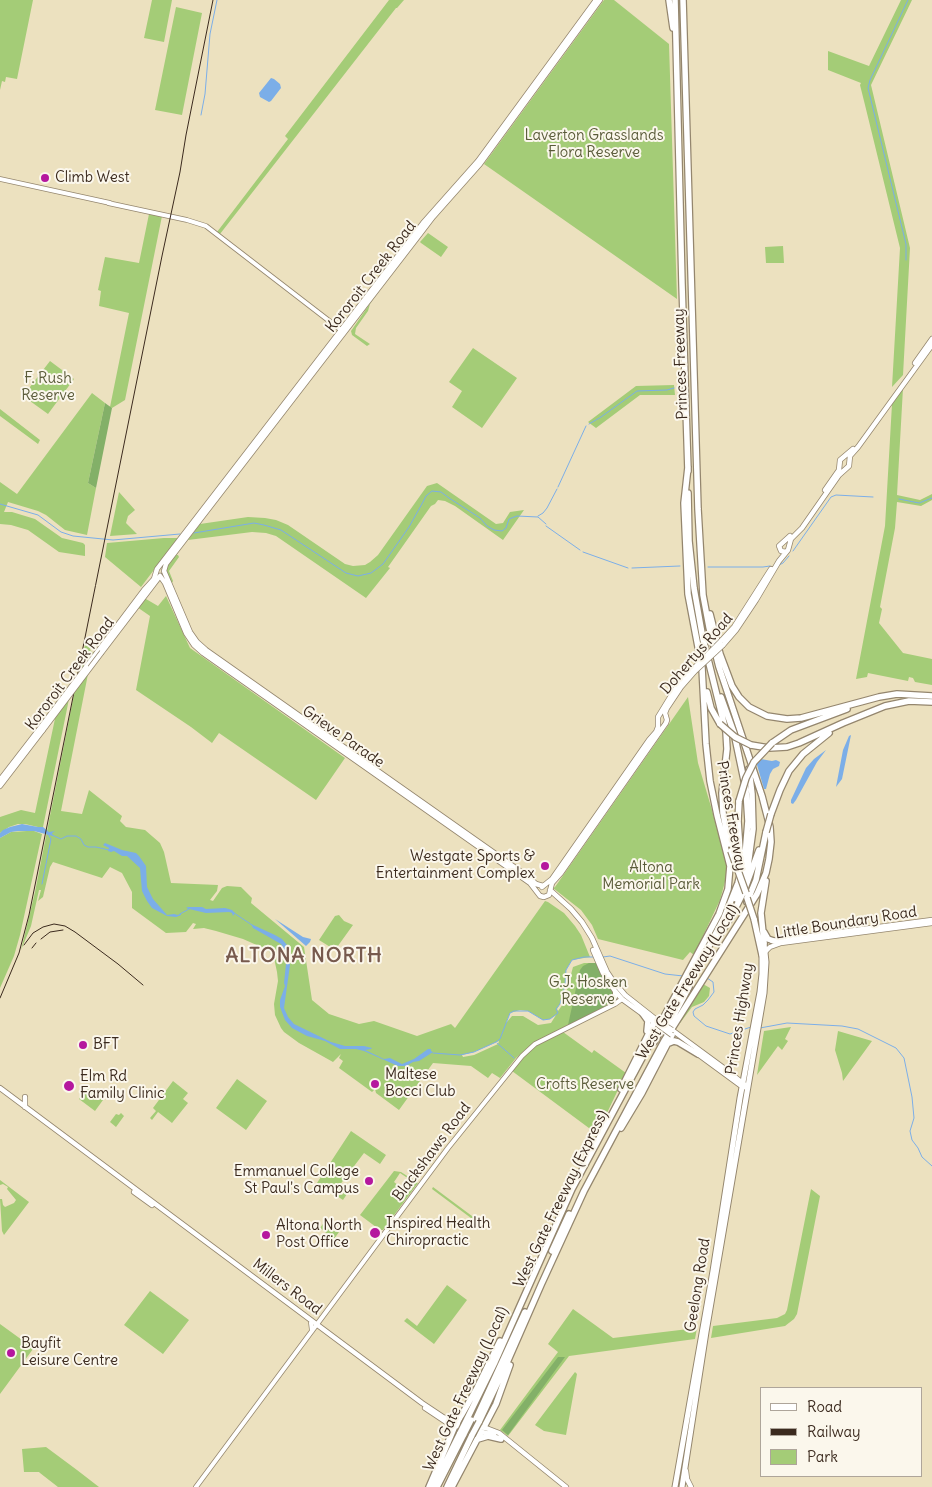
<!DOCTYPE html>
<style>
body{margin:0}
#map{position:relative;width:932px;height:1487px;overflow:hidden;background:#ece1bf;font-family:Delius,sans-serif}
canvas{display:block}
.legend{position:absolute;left:760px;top:1387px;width:162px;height:90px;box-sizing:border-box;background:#fbf7ec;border:1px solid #aea59a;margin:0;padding:6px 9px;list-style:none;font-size:15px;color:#3b2a1e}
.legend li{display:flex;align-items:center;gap:10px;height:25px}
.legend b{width:25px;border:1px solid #aea59a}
</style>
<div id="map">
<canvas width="932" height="1487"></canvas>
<ul class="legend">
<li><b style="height:6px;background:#fff"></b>Road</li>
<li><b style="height:6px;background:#3b2a1e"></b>Railway</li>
<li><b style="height:14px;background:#a4cc77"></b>Park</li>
</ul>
</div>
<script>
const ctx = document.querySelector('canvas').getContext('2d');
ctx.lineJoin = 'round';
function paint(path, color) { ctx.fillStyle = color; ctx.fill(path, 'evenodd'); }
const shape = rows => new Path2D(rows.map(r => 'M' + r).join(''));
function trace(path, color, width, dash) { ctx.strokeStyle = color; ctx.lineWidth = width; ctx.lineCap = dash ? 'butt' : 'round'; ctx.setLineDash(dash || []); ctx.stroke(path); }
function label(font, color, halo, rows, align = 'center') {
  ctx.font = font + ' Delius,sans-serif'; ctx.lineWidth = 4; ctx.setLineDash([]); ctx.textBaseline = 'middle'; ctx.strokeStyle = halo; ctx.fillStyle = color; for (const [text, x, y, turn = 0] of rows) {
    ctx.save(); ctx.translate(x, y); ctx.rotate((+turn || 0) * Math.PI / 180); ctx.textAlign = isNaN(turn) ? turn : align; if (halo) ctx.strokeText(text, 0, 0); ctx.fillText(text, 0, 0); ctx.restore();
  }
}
paint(shape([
 [0,0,33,0,17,79,6,77,5,82,2,81,0,90],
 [152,0,172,0,164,42,144,38],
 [389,0,404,0,397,8,396,8,220,234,217,232,288,139,285,136],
 [604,0,614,0,669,44,677,299,484,164],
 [901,0,912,0,871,85,910,248,903,375,892,387,900,248,865,105,860,85,861,83,828,70,828,51,869,66],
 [176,7,202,13,182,115,155,110],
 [149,214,162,216,125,400,112,408,110,407,129,313,99,306,101,291,98,290,105,257,139,263],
 [428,233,448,247,441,257,421,243,420,242],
 [783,246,784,263,766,263,765,247],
 [378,292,370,304,368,311,356,328,355,334,370,344,367,346,352,335,351,331],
 [473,348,517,378,482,428,452,407,462,391,449,382],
 [50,361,74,379,48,414,23,396],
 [674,385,675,395,640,395,596,428,588,422,636,386],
 [903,388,897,495,920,500,932,494,932,500,921,506,897,502,895,528,880,607,882,609,879,623,903,653,932,659,932,685,915,682,913,678,909,677,908,681,868,673,867,677,856,679,885,526,892,404],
 [92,393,105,403,88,483,96,488,87,535,65,530,46,515,38,511,8,502,4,512,12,512,35,519,62,538,83,543,85,545,85,556,59,552,28,530,11,525,0,524,0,482,17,494],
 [0,409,40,440,38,444,0,416],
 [437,483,496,524,503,523,510,512,524,510,503,540,455,506,445,501,438,500,435,504,431,506,388,567,390,568,366,598,276,536,266,533,252,532,188,540,200,524,248,517,265,518,276,520,288,525,345,564,353,566,365,565,370,562,378,555,427,486],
 [119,492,135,510,128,516,126,523,137,534,110,536],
 [164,538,178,538,141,587,105,557,107,543],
 [176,555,178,555,179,557,169,571,173,581,172,583,170,582,165,569],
 [166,596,190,648,345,758,316,800,219,733,212,743,191,727,136,690,150,616,137,607,143,599,146,599,158,606],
 [85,645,91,648,90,650,93,653,78,675],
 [87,672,88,674,61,811,82,814,89,790,122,816,120,821,126,827,145,830,160,843,164,852,171,883,218,885,217,891,210,900,213,901,222,888,227,886,241,887,252,898,251,903,304,947,312,1000,329,1014,359,1024,374,1021,417,1036,451,1024,455,1028,545,901,548,902,564,913,575,926,581,935,590,957,572,960,566,970,565,985,560,1004,557,1009,558,1011,563,1004,573,967,584,963,596,963,604,979,614,993,609,1003,532,1044,516,1058,500,1078,492,1073,488,1078,471,1066,433,1063,399,1110,376,1093,375,1089,372,1092,339,1068,343,1061,339,1058,341,1054,333,1062,299,1043,284,1032,281,1028,275,1015,274,1004,278,981,277,972,274,958,268,950,243,939,216,931,204,928,193,929,196,924,193,923,186,932,166,933,132,908,132,892,122,873,110,867,102,878,53,862,50,867,43,897,38,901,41,890,39,890,31,926,21,950,35,892,75,689],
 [520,1010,528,1011,543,1020,550,1019,556,1015,551,1023,538,1025,523,1016,512,1016,506,1023,510,1013],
 [499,1041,498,1044,474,1055,463,1057,462,1055,474,1052],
 [688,697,698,763,712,810,728,871,720,900,694,955,690,952,683,960,598,939,592,925,581,910,553,888,555,887],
 [69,699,43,827,38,827,25,824,18,824,9,827,0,833,0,817,21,810,35,813,56,714],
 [27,831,34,831,42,834,20,935,14,956,0,988,0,838,11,832],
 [339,915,344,921,353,925,335,950,319,940,335,916],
 [703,984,710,988,709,996,704,1002,692,1007,680,1023,678,1022],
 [791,1027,785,1039,788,1041,782,1050,778,1046,757,1075,764,1031],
 [838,1031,872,1041,843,1081,842,1073,835,1050],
 [563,1032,592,1053,594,1050,626,1073,597,1134,512,1071,532,1048],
 [237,1079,267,1101,246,1130,216,1108],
 [173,1081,188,1093,183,1099,188,1103,172,1123,158,1112,152,1120,150,1118,156,1111,153,1108],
 [87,1088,103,1100,95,1111,79,1099],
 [121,1113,124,1116,116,1127,110,1122,116,1114,119,1115],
 [351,1131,386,1155,380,1164,364,1153,336,1190,339,1188,343,1191,340,1194,342,1195,344,1192,347,1194,343,1200,337,1196,336,1197,317,1183],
 [394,1171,401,1172,418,1183,383,1230,380,1230,360,1215],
 [400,1173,415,1183,413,1187,408,1193,394,1182],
 [0,1180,29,1202,4,1235,2,1231,0,1199,2,1199,3,1205,5,1207,14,1203,16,1200,7,1189,8,1187,3,1184,0,1185],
 [433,1187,476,1219,475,1221,432,1189],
 [811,1189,820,1196,797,1314,794,1319,785,1326,711,1338,713,1326,777,1318,785,1314,787,1310],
 [325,1221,339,1232,334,1239,320,1228],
 [447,1285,467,1300,434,1344,404,1321,407,1318,417,1326],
 [150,1291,189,1320,163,1354,124,1325],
 [573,1309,613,1338,697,1328,695,1339,569,1356,508,1436,500,1430,558,1352,548,1344],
 [0,1324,29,1345,33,1349,0,1394],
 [575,1372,577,1374,566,1435,544,1431,535,1425],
 [46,1447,77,1470,99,1487,58,1487,40,1473,39,1472,24,1472,22,1449]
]), '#a4cc77');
paint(shape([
 [105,403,112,408,96,488,88,483],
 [589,963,596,963,604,979,614,993,614,996,612,1000,604,1007,568,1025,580,970,583,966],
 [558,1357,565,1357,508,1435,502,1430]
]), '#83b068');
paint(shape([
 [271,78,274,79,280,84,281,88,271,101,269,102,260,97,259,93],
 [851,735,842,779,836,787,843,750,849,736],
 [826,750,817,762,796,800,793,804,791,803,791,800,806,768,814,759],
 [755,758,772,761,776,760,780,762,779,766,773,769,770,774,766,789,764,789],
 [22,824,38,827,43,827,49,832,55,831,52,833,53,836,34,831,18,831,11,832,0,838,0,833,3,830,10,827],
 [105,843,122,850,136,853,139,856,146,866,147,887,153,899,167,915,174,914,178,915,181,913,181,915,176,917,167,916,152,908,147,901,142,891,140,868,127,856,122,856,114,851,111,852,108,851,109,848,103,845],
 [188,907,202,907,206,909,225,908,232,910,235,913,233,916,232,913,229,912,206,913,189,909,186,908],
 [275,919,303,937,311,939,310,942,306,946],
 [251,924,275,935,282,939,287,945,290,965,284,1008,288,1017,294,1024,331,1042,345,1046,364,1046,372,1048,371,1049,365,1050,384,1059,390,1058,402,1064,414,1059,428,1049,431,1049,431,1051,433,1052,419,1061,413,1062,406,1066,398,1066,364,1051,356,1049,340,1049,325,1041,307,1036,292,1028,285,1020,280,1007,280,1000,285,986,284,983,286,964,284,949,281,944,253,928]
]), '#7baee8');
trace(shape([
 [201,115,205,94,210,34,217,0],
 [906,260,906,244,868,88,870,80,908,0],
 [589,424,601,417,637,391,667,390,674,388],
 [558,487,586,426],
 [899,499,919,503,932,498],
 [0,504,38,515,61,532,73,536,113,540,180,534],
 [538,516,543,513,547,508,557,489],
 [546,526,580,550],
 [194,533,254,523,264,525,281,530,346,573,358,576,371,573,383,564,409,527,423,502,426,496,432,491,441,492,449,498,480,518,487,526,494,530,502,531,506,528,509,519,517,516,538,517,546,524],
 [793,551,831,497,836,495,873,497],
 [583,552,628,568],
 [779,565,783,563,789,556],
 [708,567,763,567,770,566],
 [632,568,680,566],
 [52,835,61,839,67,836,76,836,81,839,84,845,88,847,96,847,109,850],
 [42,884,51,839,48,834],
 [234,913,252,925],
 [180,914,189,909],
 [603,957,610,956,665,974,683,976],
 [707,978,713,982,714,992,708,1000,703,1005,695,1009,693,1012,694,1016,706,1026,730,1034,751,1027],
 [760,1028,787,1023,842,1026,858,1029,896,1048,904,1058,912,1097,914,1118,910,1131,912,1140,918,1148,922,1157,932,1166],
 [497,1043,514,1058],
 [433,1053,460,1055,474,1052,496,1042,500,1039,510,1013,514,1011,528,1011,543,1020,550,1019,558,1013,556,1009,560,1004,565,985,566,970,572,960,584,957,594,957]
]), '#7baee8', 1);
const secondary = shape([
 [0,179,110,203],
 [108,203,187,220,206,226,341,330],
 [612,1003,615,997,615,992],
 [311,1323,312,1331],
 [196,1487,448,1148,522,1056,535,1044,615,1004,622,999]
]);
const primary = shape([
 [915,363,932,339],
 [825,490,839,470,840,460,853,449],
 [786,552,781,551,779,546,790,536],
 [164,571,166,564,417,238,433,217,480,164,600,0],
 [164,571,190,632,197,642,206,650,527,876,536,884,543,886],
 [160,576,165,583,186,633,194,645,203,653,530,883,540,896,544,897,549,895,552,883,561,873,666,723,667,720,665,713,667,708,681,687,695,671],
 [721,641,734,627,771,569],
 [723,645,736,630,756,600,779,561,788,550,791,539,802,528,839,475,849,466,850,456,858,447,932,345],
 [102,652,160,576],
 [86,667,144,590,154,579,157,569,351,317,423,223,478,161,596,0],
 [0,780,40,728],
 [0,786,43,730],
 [542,887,552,879,649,740,656,732,658,727,658,717,677,686,694,668],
 [550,890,571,909,582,922,592,938,607,972,613,981,625,995,658,1021,655,1022],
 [772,941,932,920],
 [593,950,603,973,615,991,622,999,655,1023],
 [765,952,770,947,781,943,932,923],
 [672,1030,725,1069,745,1085],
 [695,1052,740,1085,747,1088],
 [0,1088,422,1403,443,1417,458,1423],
 [25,1097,25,1107],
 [134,1192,152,1205],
 [425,1408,449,1424,494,1435],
 [466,1424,486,1428,499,1433,566,1487],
 [686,1471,687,1479,691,1487]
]);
const trunk = shape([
 [675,1487,713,1271,740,1098,760,992,762,974,762,952],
 [682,1487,706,1332,764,993,766,962,764,943,763,944]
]);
const motorway = shape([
 [669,0,673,28],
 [675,0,682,284,688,471],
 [688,493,689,541,694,588,703,639,726,732,727,749,722,793,723,813,729,844],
 [710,614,720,654,732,686,739,697,749,707,767,716,787,719,801,718,879,697,897,694,932,696],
 [707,692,711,708,720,724],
 [772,743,791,730,847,709],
 [751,745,769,748,787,747,799,743,843,723,885,706,909,701,932,702],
 [771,814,780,790,789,771,803,754,829,733],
 [738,870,740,851,738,821,739,801],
 [736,899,748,866,753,829,752,794,749,769],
 [747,902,756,880,766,832],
 [754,919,762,955],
 [764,932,768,939,774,941],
 [715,942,732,915,744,891,759,850],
 [764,943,761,913,766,881],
 [643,1014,648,1021,647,1031],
 [665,1032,689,987],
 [654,1042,709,946,724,918,738,883,745,856,748,821,746,790,734,733,721,697],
 [669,1043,674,1041,678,1042,698,1054],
 [621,1089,654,1023],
 [621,1128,642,1093,672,1035],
 [552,1251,569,1214],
 [467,1419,495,1362,572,1189,719,914,728,889,730,866,717,815,710,781,706,744,702,668,688,594,684,503,688,467],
 [475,1421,525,1312],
 [479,1422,506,1365,541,1285,584,1191,664,1041,757,894,766,873,769,859,771,842,770,827,762,796,719,667,709,627,703,595,698,509,683,0],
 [457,1423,477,1388,500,1341],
 [484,1427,496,1404,510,1365],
 [478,1439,488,1436,501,1439],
 [429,1487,455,1426],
 [433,1487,460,1433],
 [437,1487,464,1434],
 [447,1487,472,1435],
 [452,1487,481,1432]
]);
trace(secondary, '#94866e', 5.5);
trace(primary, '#94866e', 6);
trace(trunk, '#94866e', 7);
trace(motorway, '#94866e', 8);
trace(secondary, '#fff', 4);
trace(primary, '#fff', 4.5);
trace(trunk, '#fff', 5);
trace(motorway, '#fff', 5.5);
trace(shape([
 [41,939,50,932,63,930],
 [24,945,33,933,43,927,54,924,65,926,75,932,118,964,143,985],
 [32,948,36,943],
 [0,998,19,953,29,915,162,256,180,172,186,135,213,0]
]), '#3b2a1e', 1);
const primaryBridge = shape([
 [694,668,721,641],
 [695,671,723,645],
 [40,728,86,667],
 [43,730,102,652],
 [658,1021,672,1030],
 [657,1024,672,1035]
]);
const motorwayBridge = shape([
 [720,724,735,737,751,745],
 [739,801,746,778,754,762,772,743],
 [766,832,771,814],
 [731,851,746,893],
 [747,898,754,919],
 [460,1433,467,1419],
 [464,1434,471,1420],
 [472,1435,479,1422]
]);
trace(primaryBridge, '#94866e', 6, []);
trace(motorwayBridge, '#94866e', 8, []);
trace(primaryBridge, '#fff', 4.5);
trace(motorwayBridge, '#fff', 5.5);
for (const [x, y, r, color] of [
 [45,178,5,"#b5179e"],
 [545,866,5,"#b5179e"],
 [83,1045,5,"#b5179e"],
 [375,1084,5,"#b5179e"],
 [69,1086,6,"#b5179e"],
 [369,1181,5,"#b5179e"],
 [375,1233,6,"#b5179e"],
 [266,1235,5,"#b5179e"],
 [11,1353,5,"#b5179e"]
]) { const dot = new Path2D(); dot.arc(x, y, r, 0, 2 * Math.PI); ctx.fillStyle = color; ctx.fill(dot); trace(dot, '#fbf7ec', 2); }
label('15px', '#5a5b39', '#fbf7ec', [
 ["Laverton Grasslands",594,136],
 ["Flora Reserve",594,153],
 ["F. Rush",48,379],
 ["Reserve",48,396],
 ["Altona",651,868],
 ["Memorial Park",651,885],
 ["G.J. Hosken",588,983],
 ["Reserve",588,1000],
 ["Crofts Reserve",585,1085]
]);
label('15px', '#3b2a1e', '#fbf7ec', [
 ["Climb West",55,178],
 ["Westgate Sports &",535,857,"right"],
 ["Entertainment Complex",535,874,"right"],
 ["BFT",93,1045],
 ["Maltese",385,1075],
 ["Bocci Club",385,1092],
 ["Elm Rd",80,1077],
 ["Family Clinic",80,1094],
 ["Emmanuel College",359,1172,"right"],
 ["St Paul's Campus",359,1189,"right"],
 ["Inspired Health",386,1224],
 ["Chiropractic",386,1241],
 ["Altona North",276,1226],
 ["Post Office",276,1243],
 ["Bayfit",21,1344],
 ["Leisure Centre",21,1361]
], 'left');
label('15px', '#3b2a1e', '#fbf7ec', [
 ["Kororoit Creek Road",371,277,-52],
 ["Princes Freeway",681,364,-92],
 ["Dohertys Road",697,654,-49],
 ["Kororoit Creek Road",70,674,-53],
 ["Grieve Parade",343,737,35],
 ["Princes Freeway",731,816,80],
 ["Little Boundary Road",846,923,-9],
 ["West Gate Freeway (Local)",688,982,-58],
 ["Princes Highway",740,1019,-81],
 ["Blackshaws Road",432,1152,-53],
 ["West Gate Freeway (Express)",561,1199,-64],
 ["Geelong Road",698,1285,-81],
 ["Millers Road",287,1287,37],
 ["West Gate Freeway (Local)",466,1389,-65]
]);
ctx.letterSpacing = '1px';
label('bold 20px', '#775a4e', '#fbf7ec', [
 ["ALTONA NORTH",304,956]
]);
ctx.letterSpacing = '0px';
</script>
